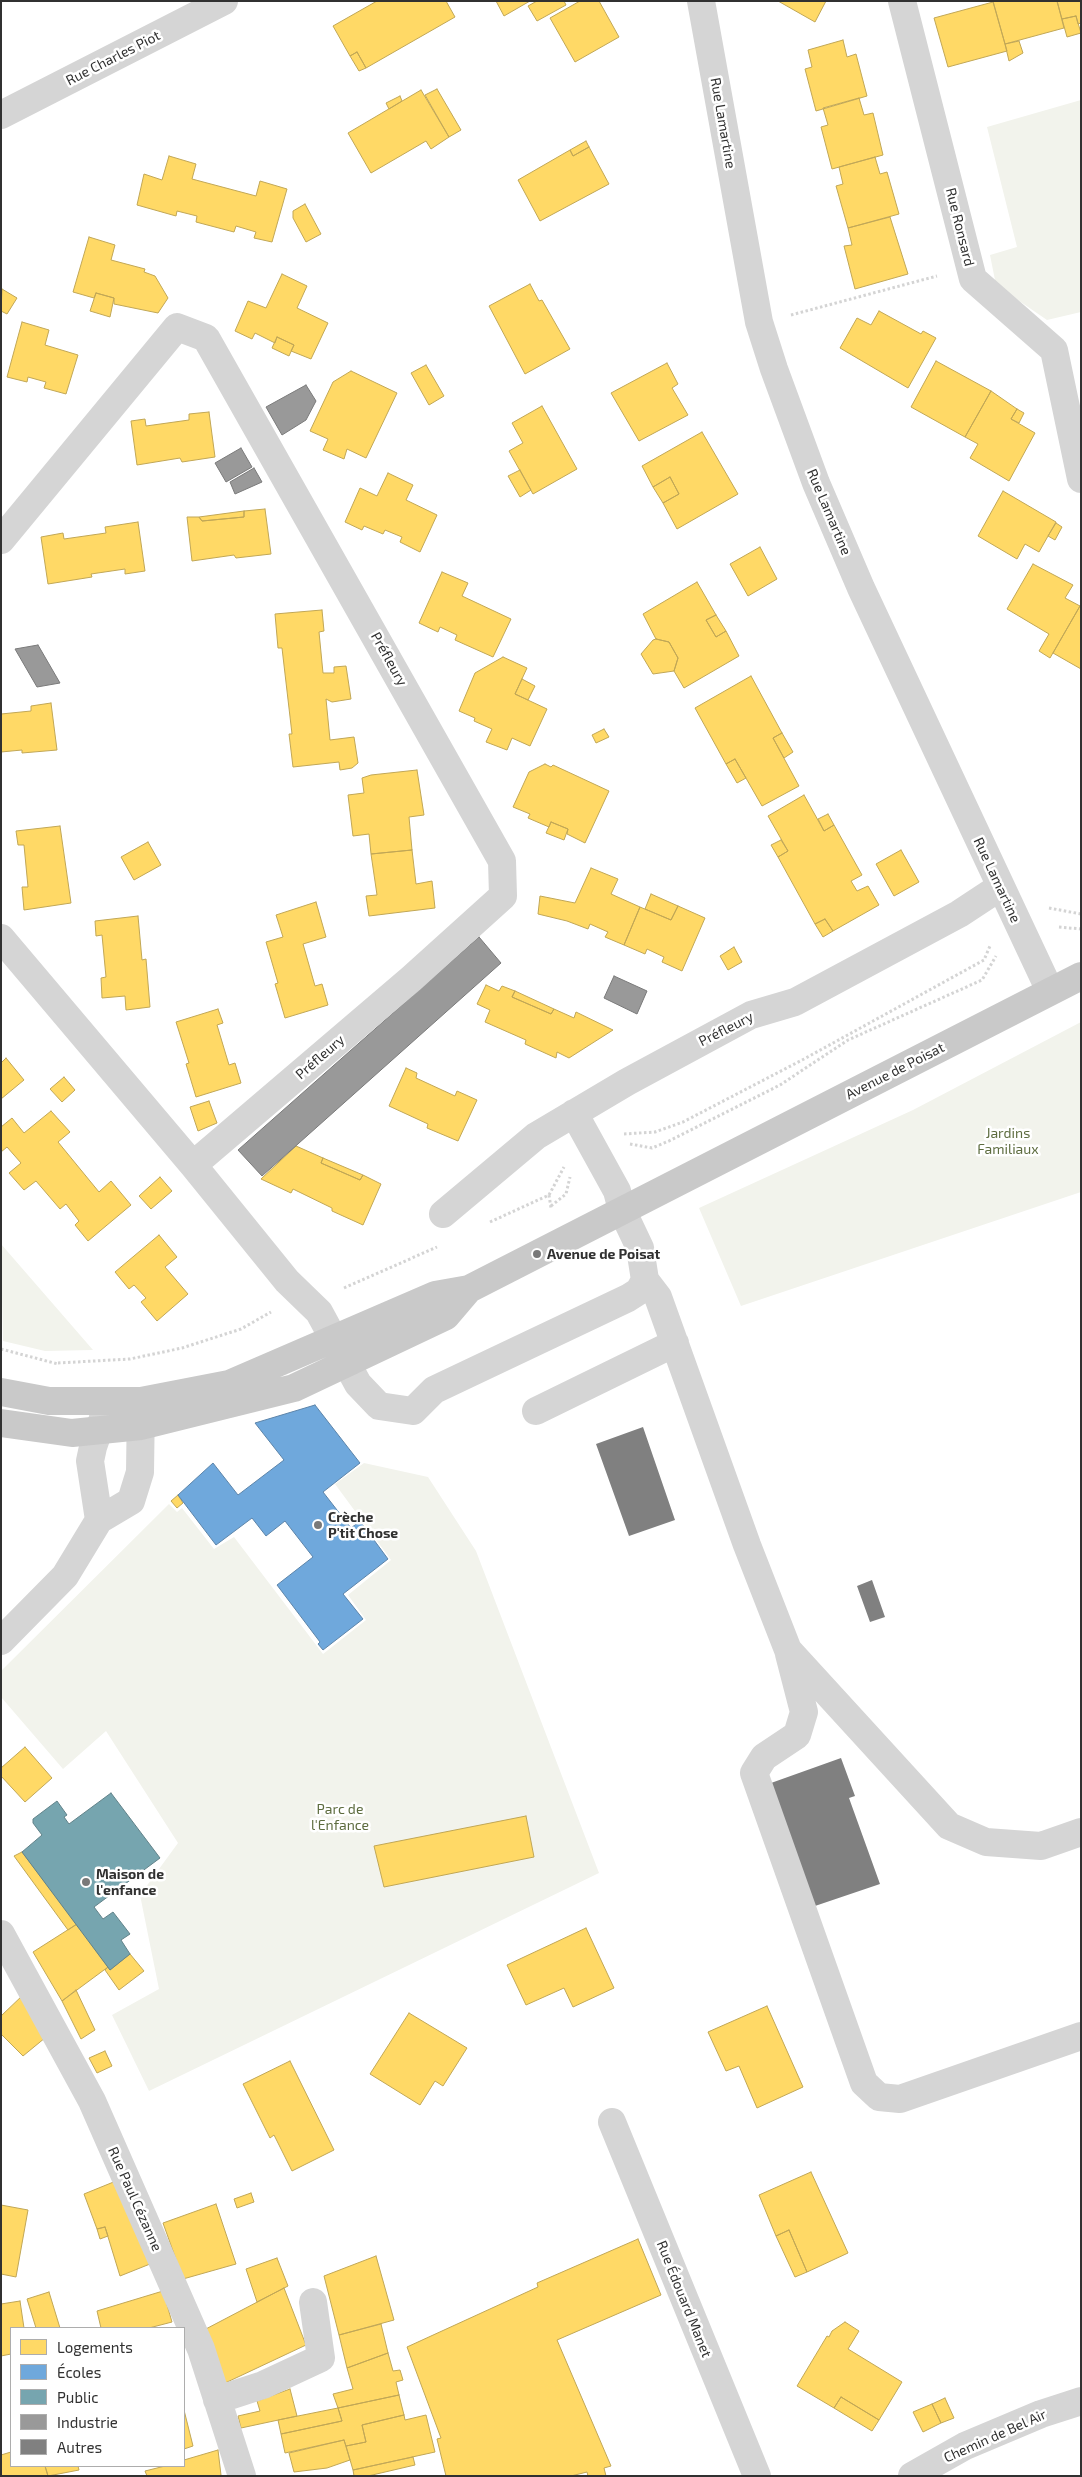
<!DOCTYPE html>
<meta charset="utf-8">
<style>
body{margin:0}
#map{position:relative;width:1082px;height:2477px;overflow:hidden;background:#fff;font-family:"Exo 2",sans-serif}
canvas{display:block}
.frame{position:absolute;inset:0;border:2px solid #313131;pointer-events:none}
.legend{position:absolute;left:10px;top:2327px;width:175px;height:140px;box-sizing:border-box;background:#fff;border:1px solid #adadad;margin:0;padding:6px 9px;list-style:none;font-size:15px;color:#313131}
.legend li{display:flex;align-items:center;gap:10px;height:25px}
.legend b{width:25px;border:1px solid #adadad}
</style>
<div id="map">
<canvas width="1082" height="2477"></canvas>
<div class="frame"></div>
<ul class="legend">
<li><b style="height:14px;background:#ffd966"></b>Logements</li>
<li><b style="height:14px;background:#6fa8dc"></b>Écoles</li>
<li><b style="height:14px;background:#76a5af"></b>Public</li>
<li><b style="height:14px;background:#999"></b>Industrie</li>
<li><b style="height:14px;background:#808080"></b>Autres</li>
</ul>
</div>
<script>
const ctx = document.querySelector('canvas').getContext('2d');
ctx.lineJoin = 'round';
function paint(path, color) { ctx.fillStyle = color; ctx.fill(path, 'evenodd'); }
const shape = rows => new Path2D(rows.map(r => 'M' + r).join(''));
function trace(path, color, width, dash) { ctx.strokeStyle = color; ctx.lineWidth = width; ctx.lineCap = dash ? 'butt' : 'round'; ctx.setLineDash(dash || []); ctx.stroke(path); }
function label(font, color, halo, rows, align = 'center') {
  ctx.font = font + ' "Exo 2",sans-serif'; ctx.lineWidth = 5; ctx.setLineDash([]); ctx.textBaseline = 'middle'; ctx.strokeStyle = halo; ctx.fillStyle = color; for (const [text, x, y, turn = 0] of rows) {
    ctx.save(); ctx.translate(x, y); ctx.rotate((+turn || 0) * Math.PI / 180); ctx.textAlign = isNaN(turn) ? turn : align; if (halo) ctx.strokeText(text, 0, 0); ctx.fillText(text, 0, 0); ctx.restore();
  }
}
paint(shape([
 [1081,100,1081,312,1047,320,996,285,990,255,1017,247,987,127],
 [1081,1022,1081,1192,741,1306,699,1208,913,1110],
 [1,1244,93,1350,45,1351,3,1341],
 [364,1463,428,1477,476,1551,599,1873,149,2091,112,2015,159,1989,140,1895,178,1843,106,1731,63,1769,1,1697,1,1671,169,1504,177,1512,182,1508,214,1549,234,1537,323,1654,366,1620,348,1595,391,1560,335,1484]
]), '#f2f3ec');
const homes = shape([
 [377,1,446,1,455,17,366,68,357,52,350,56,333,26,377,1],
 [496,1,530,1,504,16,496,1],
 [537,1,564,1,566,5,537,21,528,6,537,1],
 [580,1,599,1,619,37,575,62,550,18,580,1],
 [778,1,826,1,815,22,778,1],
 [1057,1,1064,28,1005,44,993,1,1057,1],
 [1057,1,1081,1,1081,23,1078,24,1076,16,1062,19,1057,1],
 [993,2,1007,51,948,67,934,18,993,2],
 [1076,16,1081,33,1067,37,1062,19,1076,16],
 [843,40,847,57,856,54,867,96,816,111,805,69,812,67,808,50,843,40],
 [1019,41,1023,53,1009,61,1005,44,1019,41],
 [357,52,366,68,359,71,350,56,357,52],
 [437,89,461,130,449,137,425,95,437,89],
 [421,90,449,137,431,149,426,141,371,173,348,133,421,90],
 [400,96,402,101,389,109,386,103,400,96],
 [859,98,864,115,873,113,883,155,832,169,821,127,828,125,823,108,859,98],
 [586,141,589,147,573,156,570,150,586,141],
 [589,147,609,184,540,221,518,180,570,150,573,156,589,147],
 [169,156,196,164,192,179,256,196,260,181,287,189,272,242,254,238,256,232,236,226,234,232,196,222,197,216,177,211,176,216,137,205,144,174,162,180,169,156],
 [875,157,880,174,887,172,899,214,848,228,836,186,843,184,839,167,875,157],
 [305,204,321,234,306,242,293,218,293,211,305,204],
 [890,217,908,274,855,289,844,246,852,245,848,228,890,217],
 [89,237,115,245,111,260,145,269,144,272,155,276,168,298,158,313,114,304,114,298,96,293,94,298,73,292,89,237],
 [282,274,307,286,297,308,328,323,311,359,291,351,294,345,277,337,275,343,255,333,252,339,235,331,248,301,266,308,282,274],
 [530,284,539,301,542,300,570,349,525,374,489,306,530,284],
 [2,289,17,298,7,314,1,311,2,289],
 [96,293,114,298,110,317,90,311,96,293],
 [879,311,921,334,923,331,936,338,908,388,840,348,857,318,871,325,879,311],
 [22,322,49,330,45,345,78,355,66,394,44,388,46,382,28,377,27,382,7,377,22,322],
 [277,337,294,345,289,356,272,348,277,337],
 [936,361,991,391,965,437,911,407,936,361],
 [667,363,678,384,672,388,688,415,639,441,611,393,667,363],
 [426,365,444,396,429,405,411,373,426,365],
 [351,371,397,393,366,458,347,449,344,459,323,450,328,439,310,431,333,382,351,371],
 [991,391,1017,409,1011,419,1035,433,1009,481,970,458,978,444,965,437,991,391],
 [542,406,577,469,533,494,509,451,523,443,512,423,542,406],
 [1017,409,1024,413,1019,423,1011,419,1017,409],
 [209,412,215,457,182,462,180,458,137,465,131,421,145,419,146,426,189,420,189,414,209,412],
 [702,432,738,494,677,529,663,503,679,494,670,477,653,487,642,466,702,432],
 [520,470,531,490,520,497,508,476,520,470],
 [388,473,413,485,406,500,437,515,420,552,400,542,402,537,385,530,383,534,364,526,362,530,345,522,360,488,377,496,388,473],
 [670,477,679,494,663,503,653,487,670,477],
 [1003,491,1056,522,1039,552,1025,544,1017,559,978,536,1003,491],
 [265,509,271,554,236,558,234,555,192,561,187,517,199,517,202,521,244,517,244,511,265,509],
 [244,511,244,517,202,521,199,517,244,511],
 [138,522,145,571,125,574,125,569,91,574,92,577,48,584,41,537,63,533,64,539,106,533,105,527,138,522],
 [1056,523,1062,527,1055,540,1048,536,1056,523],
 [760,547,777,579,748,596,730,564,760,547],
 [1033,564,1073,585,1065,598,1080,606,1050,658,1039,651,1049,634,1007,609,1033,564],
 [442,572,468,583,462,596,511,619,493,657,455,640,457,635,440,627,438,632,419,623,442,572],
 [697,582,716,615,706,620,716,637,726,631,739,656,684,688,674,671,678,658,669,642,656,639,643,614,697,582],
 [1080,606,1081,607,1081,669,1053,653,1080,606],
 [322,610,324,631,319,632,323,673,334,673,334,667,346,666,351,699,332,702,326,699,330,740,354,737,358,763,352,768,340,770,339,762,293,767,289,734,292,734,282,648,278,648,275,614,322,610],
 [716,615,726,631,716,637,706,620,716,615],
 [656,639,669,642,678,658,674,671,653,674,641,654,653,640,656,639],
 [503,657,527,668,515,694,547,709,530,746,512,738,507,750,486,742,492,729,474,721,475,718,459,711,475,673,503,657],
 [751,676,782,733,773,738,799,786,762,806,735,759,726,764,695,708,751,676],
 [522,679,535,686,528,700,515,694,522,679],
 [51,703,57,750,22,753,22,750,1,752,1,714,31,711,31,706,51,703],
 [604,729,609,737,596,743,592,735,604,729],
 [782,733,793,752,784,758,773,738,782,733],
 [735,759,746,778,737,783,726,764,735,759],
 [545,764,551,767,553,765,609,791,585,843,567,834,568,829,551,822,549,827,528,818,530,814,513,807,529,772,545,764],
 [417,770,424,815,409,817,412,850,371,854,369,834,353,836,348,795,364,793,362,778,371,775,417,770],
 [804,795,824,831,834,825,862,875,851,881,857,891,868,886,879,905,833,931,825,919,815,924,778,857,788,851,768,816,804,795],
 [828,814,834,825,824,831,818,819,828,814],
 [551,822,568,829,564,840,546,833,551,822],
 [60,826,71,903,24,910,22,887,28,887,24,845,18,845,16,831,60,826],
 [781,840,788,851,778,857,771,845,781,840],
 [148,842,161,865,134,880,121,857,148,842],
 [412,850,416,884,432,881,435,908,369,916,366,896,377,895,371,854,412,850],
 [901,850,919,882,894,896,876,864,901,850],
 [591,868,618,879,611,894,640,907,624,945,605,937,608,932,590,924,588,929,567,921,538,914,540,896,575,903,591,868],
 [651,894,678,906,671,920,645,909,651,894],
 [316,902,326,937,303,944,315,986,322,984,328,1005,285,1018,275,984,278,983,266,942,283,937,276,915,316,902],
 [678,906,705,918,682,971,662,962,664,957,647,949,645,954,624,945,640,907,671,920,678,906],
 [138,916,142,960,146,959,150,1007,126,1010,125,996,102,998,101,978,106,977,102,935,96,936,95,921,138,916],
 [825,919,833,931,823,937,815,924,825,919],
 [734,947,742,962,728,970,720,956,734,947],
 [486,985,499,991,502,986,515,991,512,997,551,1014,554,1009,574,1018,576,1012,613,1030,569,1058,557,1052,556,1058,525,1044,526,1040,485,1022,490,1010,477,1004,486,985],
 [515,991,554,1009,551,1014,512,997,515,991],
 [218,1009,223,1023,217,1025,229,1065,235,1063,241,1083,196,1097,186,1064,189,1063,176,1022,218,1009],
 [6,1058,24,1080,1,1099,1,1063,6,1058],
 [406,1068,417,1073,416,1078,455,1096,457,1091,477,1100,458,1141,427,1128,428,1124,389,1106,406,1068],
 [64,1077,75,1090,62,1102,50,1089,64,1077],
 [209,1101,217,1123,198,1131,190,1107,209,1101],
 [51,1111,70,1132,58,1142,99,1192,111,1181,131,1205,88,1241,75,1225,79,1221,66,1204,60,1209,36,1181,24,1190,9,1173,21,1163,7,1147,1,1152,1,1127,12,1118,24,1133,51,1111],
 [296,1146,323,1158,321,1163,360,1180,363,1175,381,1184,363,1225,332,1211,332,1208,293,1189,291,1193,261,1179,296,1146],
 [323,1158,363,1175,360,1180,321,1163,323,1158],
 [160,1177,172,1191,151,1209,139,1196,160,1177],
 [159,1235,177,1257,165,1267,188,1294,157,1321,141,1302,146,1298,134,1285,129,1289,115,1272,159,1235],
 [178,1495,183,1503,177,1508,171,1501,178,1495],
 [25,1747,52,1778,25,1802,1,1776,1,1768,25,1747],
 [526,1816,534,1857,384,1887,374,1846,526,1816],
 [22,1852,77,1924,68,1930,14,1856,22,1852],
 [77,1924,108,1967,62,2001,33,1952,77,1924],
 [586,1928,614,1988,573,2007,564,1988,526,2005,507,1965,586,1928],
 [130,1954,144,1971,119,1990,105,1970,108,1967,110,1970,130,1954],
 [76,1990,95,2030,81,2039,62,2001,76,1990],
 [24,1994,51,2033,23,2056,1,2034,1,2016,24,1994],
 [767,2006,803,2087,757,2108,739,2066,726,2071,708,2032,767,2006],
 [409,2013,467,2048,443,2086,435,2081,420,2105,370,2074,409,2013],
 [105,2051,112,2066,97,2073,89,2058,105,2051],
 [290,2061,334,2150,292,2171,274,2135,270,2138,243,2084,290,2061],
 [811,2172,848,2253,807,2272,789,2230,776,2236,759,2195,811,2172],
 [116,2181,150,2264,120,2276,105,2227,97,2229,84,2194,116,2181],
 [251,2193,254,2202,237,2208,234,2199,251,2193],
 [216,2204,236,2264,183,2279,163,2223,216,2204],
 [1,2205,28,2210,16,2277,1,2274,1,2205],
 [105,2227,108,2236,100,2239,97,2229,105,2227],
 [789,2230,807,2272,795,2277,776,2236,789,2230],
 [638,2239,661,2295,557,2340,611,2466,604,2468,606,2476,588,2476,587,2472,571,2476,446,2476,437,2439,441,2438,407,2347,538,2287,537,2283,638,2239],
 [376,2256,394,2320,339,2335,324,2276,376,2256],
 [277,2258,288,2286,257,2302,246,2269,277,2258],
 [284,2288,306,2345,223,2384,202,2331,284,2288],
 [163,2291,172,2322,149,2328,101,2328,97,2311,163,2291],
 [49,2292,60,2328,36,2328,27,2299,49,2292],
 [20,2301,24,2328,11,2328,11,2354,1,2356,1,2304,20,2301],
 [845,2322,859,2331,848,2349,902,2382,879,2420,841,2397,834,2408,797,2386,827,2336,829,2337,832,2331,845,2322],
 [381,2324,388,2353,347,2368,339,2335,381,2324],
 [388,2353,393,2371,400,2370,403,2380,396,2382,399,2395,338,2408,333,2394,353,2389,347,2368,388,2353],
 [290,2389,297,2416,241,2428,238,2416,260,2411,257,2401,290,2389],
 [399,2395,404,2415,362,2425,366,2442,346,2446,344,2440,285,2453,281,2434,342,2421,338,2408,399,2395],
 [841,2397,879,2420,872,2431,834,2408,841,2397],
 [945,2398,954,2418,941,2423,932,2404,945,2398],
 [932,2404,941,2423,923,2432,913,2412,932,2404],
 [338,2408,342,2421,281,2434,278,2420,338,2408],
 [184,2410,193,2446,184,2449,184,2410],
 [404,2415,405,2420,426,2415,435,2452,353,2470,346,2446,366,2442,362,2425,404,2415],
 [344,2440,350,2460,327,2468,294,2472,289,2453,344,2440],
 [218,2450,221,2475,219,2476,147,2476,145,2471,165,2466,184,2466,184,2460,218,2450],
 [11,2452,11,2466,45,2466,48,2476,1,2476,1,2455,11,2452],
 [413,2457,415,2465,368,2476,354,2476,353,2470,413,2457],
 [45,2466,78,2466,79,2470,48,2476,45,2466]
]);
paint(homes, '#ffd966');
trace(homes, '#c1a756', 1);
const schools = shape([
 [315,1405,360,1463,323,1492,351,1528,360,1521,388,1559,343,1594,363,1619,323,1650,318,1644,320,1642,277,1585,313,1557,285,1521,266,1536,252,1518,216,1545,178,1495,213,1463,238,1495,284,1460,255,1423,315,1405]
]);
paint(schools, '#6fa8dc');
trace(schools, '#5c84a9', 1);
const public = shape([
 [111,1793,160,1858,94,1907,103,1919,113,1912,130,1934,121,1940,130,1954,110,1970,22,1852,42,1835,33,1823,33,1819,57,1801,67,1815,64,1817,69,1824,111,1793]
]);
paint(public, '#76a5af');
trace(public, '#618289', 1);
const industry = shape([
 [306,385,316,401,306,420,282,435,266,407,306,385],
 [241,448,252,467,226,482,215,463,241,448],
 [254,468,262,482,235,494,230,482,254,468],
 [38,645,60,683,37,687,15,649,38,645],
 [479,937,501,963,262,1176,238,1150,479,937],
 [614,976,647,991,637,1014,604,998,614,976]
]);
paint(industry, '#999');
trace(industry, '#7a7a7a', 1);
paint(shape([
 [643,1427,675,1520,629,1536,596,1444],
 [872,1580,885,1617,870,1622,857,1586],
 [841,1758,855,1796,849,1798,880,1884,815,1906,771,1783]
]), '#808080');
trace(shape([
 [791,315,937,276],
 [1049,908,1081,914],
 [1059,927,1081,929],
 [624,1134,655,1132,683,1122,804,1059,984,960,990,946],
 [630,1144,652,1148,669,1141,780,1085,848,1040,982,980,996,956],
 [549,1195,564,1167],
 [551,1206,566,1194,570,1177],
 [490,1222,549,1195,551,1208],
 [344,1288,437,1247],
 [1,1349,58,1364],
 [58,1363,130,1359,182,1348,241,1329,271,1312]
]), '#d4d4d4', 3, [2.5, 2.5]);
trace(shape([
 [701,1,759,322,774,369,816,483,861,588,1050,991],
 [902,1,973,279,1054,350,1081,479],
 [1,115,224,1],
 [1,540,177,327,206,338,502,861,503,896,411,979,193,1165,1,938],
 [193,1165,287,1281,319,1312,358,1384,379,1406,413,1411,434,1390,628,1298,639,1291,645,1280,640,1248,622,1210,617,1191,574,1113],
 [443,1214,536,1136,627,1082,751,1015,795,1002,959,914,1000,887],
 [645,1280,658,1297,747,1545,788,1650,949,1826,986,1842,1041,1846,1081,1832],
 [536,1411,675,1343],
 [99,1520,90,1461,93,1447,109,1401],
 [1,1641,65,1576,99,1520,131,1501,140,1472,141,1402],
 [789,1654,804,1712,797,1735,764,1757,754,1773,864,2083,879,2097,900,2099,1081,2036],
 [1,1934,92,2101,201,2349,242,2476],
 [612,2122,757,2476],
 [217,2400,263,2385,321,2358,313,2302],
 [912,2476,965,2446,1041,2414,1081,2401]
]), '#d5d5d5', 28);
trace(shape([
 [1,1392,49,1401,141,1401,229,1384,435,1295,469,1289,1081,976],
 [1,1423,72,1433,141,1426,294,1388,446,1316,469,1289]
]), '#c9c9c9', 28);
for (const [x, y, r, color] of [
 [537,1254,5,"#797979"],
 [318,1525,5,"#797979"],
 [86,1882,5,"#797979"]
]) { const dot = new Path2D(); dot.arc(x, y, r, 0, 2 * Math.PI); ctx.fillStyle = color; ctx.fill(dot); trace(dot, '#fff', 2); }
label('14px', '#313131', '#fff', [
 ["Rue Charles Piot",113,58,-27],
 ["Rue Lamartine",723,123,80],
 ["Rue Ronsard",960,227,76],
 ["Rue Lamartine",829,512,67],
 ["Préfleury",389,659,61],
 ["Rue Lamartine",997,880,65],
 ["Préfleury",726,1029,-27],
 ["Préfleury",320,1057,-41],
 ["Avenue de Poisat",895,1071,-27],
 ["Rue Paul Cézanne",135,2199,66],
 ["Rue Édouard Manet",684,2299,68],
 ["Chemin de Bel Air",995,2436,-24]
]);
label('14px', '#5d6c3f', '#fff', [
 ["Jardins",1008,1133],
 ["Familiaux",1008,1149],
 ["Parc de",340,1809],
 ["l'Enfance",340,1825]
]);
label('bold 14px', '#313131', '#fff', [
 ["Avenue de Poisat",547,1254],
 ["Crèche",328,1517],
 ["P'tit Chose",328,1533],
 ["Maison de",96,1874],
 ["l'enfance",96,1890]
], 'left');
</script>
